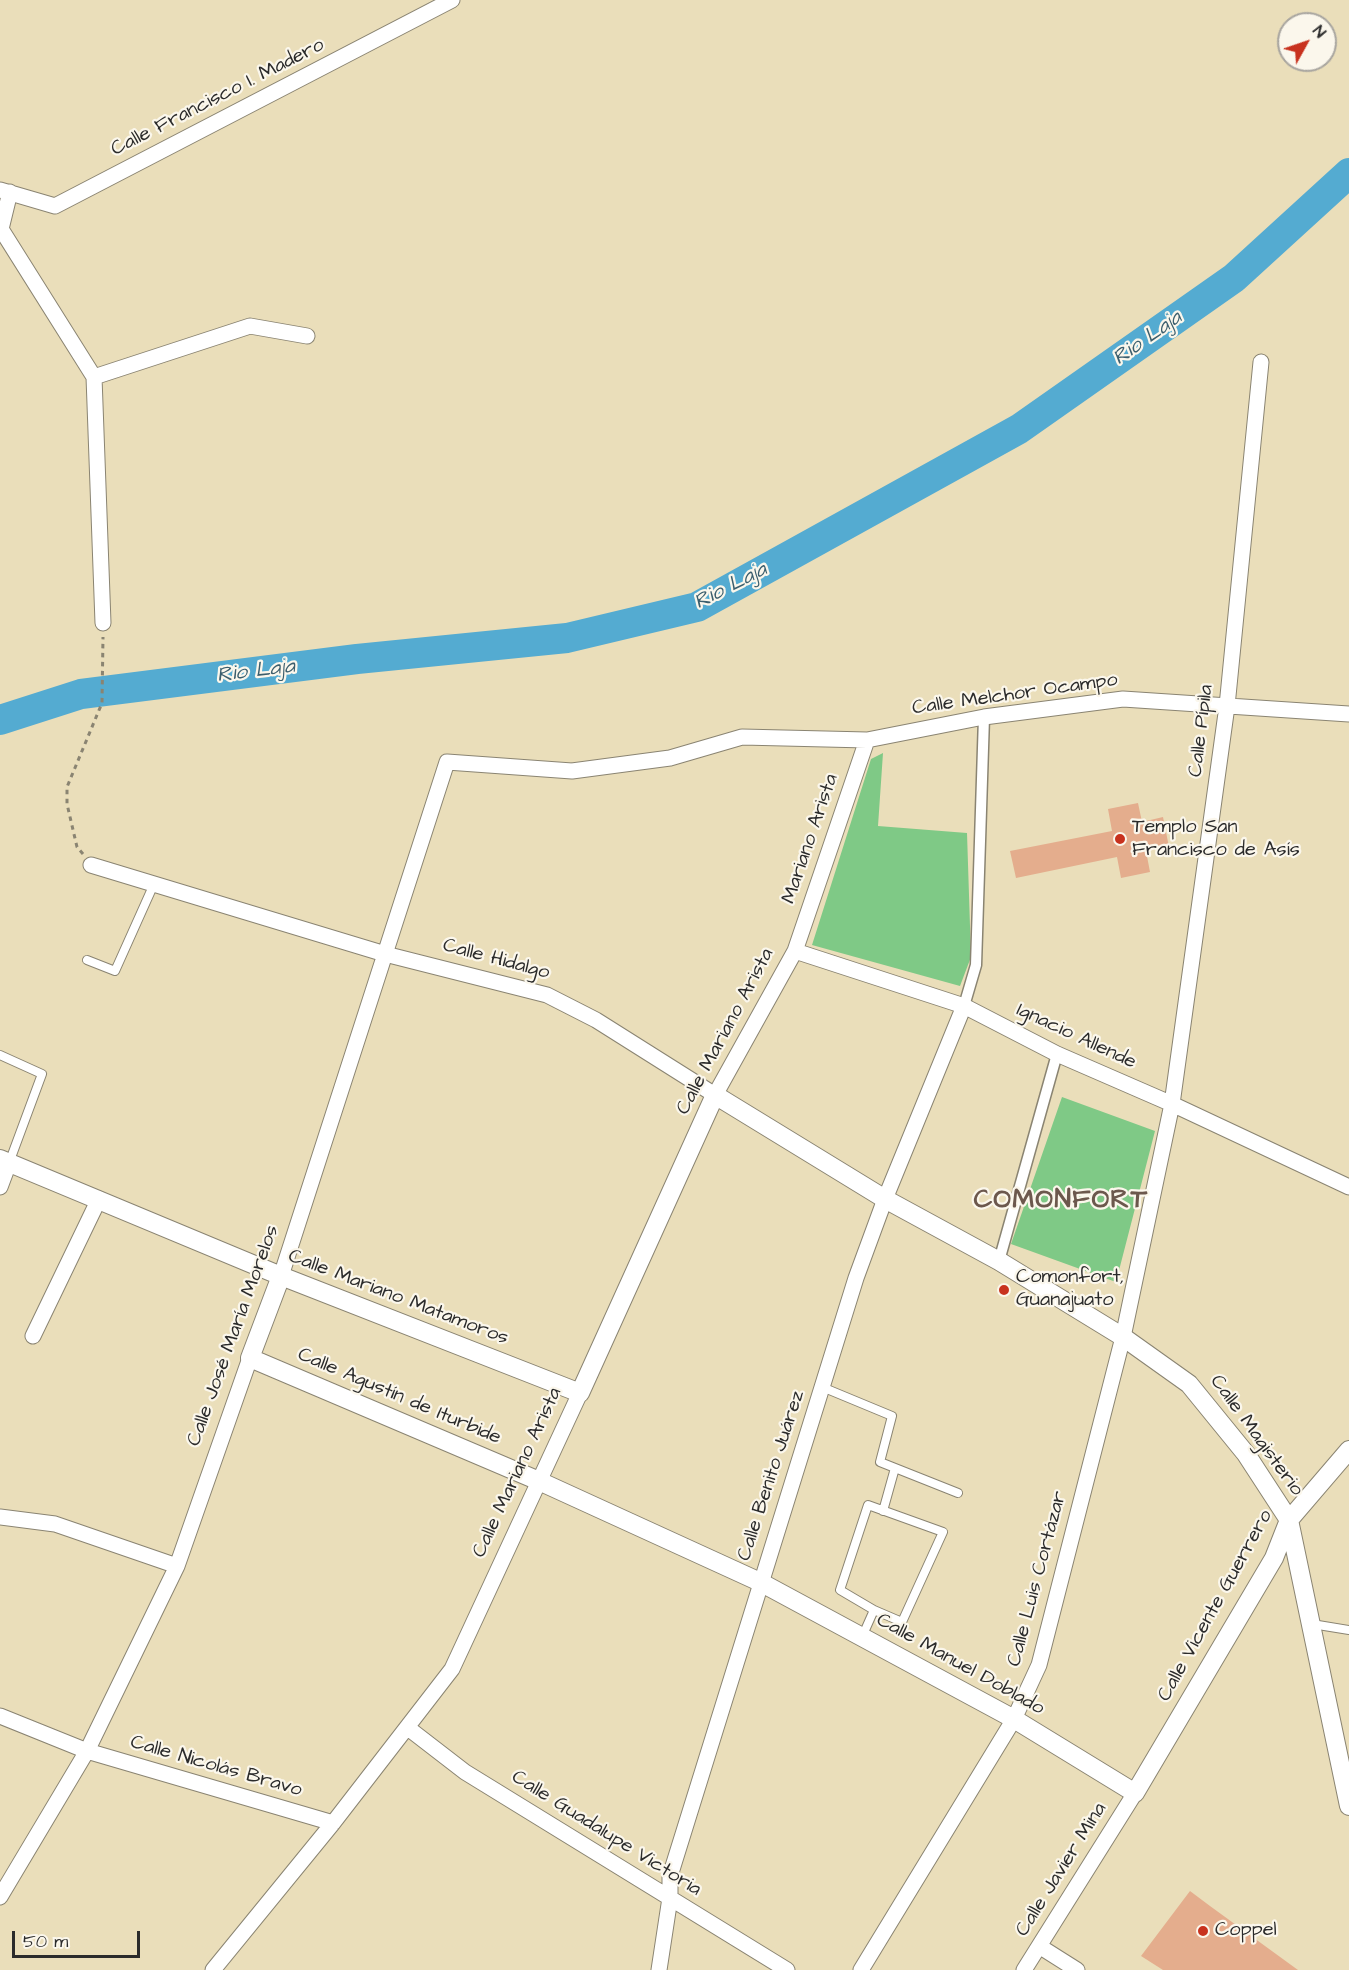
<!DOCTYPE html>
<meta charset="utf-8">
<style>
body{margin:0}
#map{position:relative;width:1349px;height:1970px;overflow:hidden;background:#eadeba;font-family:"Architects Daughter",sans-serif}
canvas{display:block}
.north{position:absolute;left:1277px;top:12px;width:60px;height:60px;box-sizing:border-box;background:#fbf7ec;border:2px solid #a8a59f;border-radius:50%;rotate:50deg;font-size:16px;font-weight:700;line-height:24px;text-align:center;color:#2b2b2b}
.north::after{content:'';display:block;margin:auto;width:21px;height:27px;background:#c8321e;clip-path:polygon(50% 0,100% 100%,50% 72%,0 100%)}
.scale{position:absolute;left:12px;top:1931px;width:128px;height:27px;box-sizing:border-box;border:3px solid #2b2b2b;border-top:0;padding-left:8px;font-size:18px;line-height:21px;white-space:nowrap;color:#2b2b2b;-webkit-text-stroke:4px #fbf7ec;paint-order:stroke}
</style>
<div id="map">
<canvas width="1349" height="1970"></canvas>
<div class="north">N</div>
<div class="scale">50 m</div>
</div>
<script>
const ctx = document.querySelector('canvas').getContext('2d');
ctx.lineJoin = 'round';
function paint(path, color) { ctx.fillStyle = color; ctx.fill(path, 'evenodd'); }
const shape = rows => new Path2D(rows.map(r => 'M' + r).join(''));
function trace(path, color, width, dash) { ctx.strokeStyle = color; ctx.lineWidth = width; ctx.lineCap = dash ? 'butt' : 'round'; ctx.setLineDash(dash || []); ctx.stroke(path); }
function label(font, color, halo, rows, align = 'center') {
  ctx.font = font + ' "Architects Daughter",sans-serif'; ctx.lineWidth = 4.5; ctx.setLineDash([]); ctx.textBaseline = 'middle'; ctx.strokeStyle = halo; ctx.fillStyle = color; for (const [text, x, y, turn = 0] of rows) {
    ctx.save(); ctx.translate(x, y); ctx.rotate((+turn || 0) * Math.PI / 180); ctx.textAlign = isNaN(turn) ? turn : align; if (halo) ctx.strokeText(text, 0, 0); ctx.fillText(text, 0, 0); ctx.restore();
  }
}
paint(shape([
 [883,753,878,826,967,833,971,957,960,986,812,945,871,759],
 [1062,1097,1155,1131,1116,1282,1011,1244]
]), '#7fc986');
trace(shape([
 [0,720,81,694,357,659,567,638,697,607,1019,429,1234,278,1349,173]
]), '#54abd1', 30);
paint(shape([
 [1138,803,1142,822,1163,817,1169,847,1146,851,1150,872,1121,878,1117,857,1016,878,1010,851,1112,831,1108,809],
 [1190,1891,1210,1906,1298,1970,1163,1970,1141,1956]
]), '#e4ad8d');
const service = shape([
 [87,960,115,971,154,884],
 [0,1055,42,1074,9,1163],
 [822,1387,892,1416,880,1462,958,1493],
 [883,1511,895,1468],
 [1312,1624,1349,1630],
 [862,1637,874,1610,902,1622,943,1532,868,1505,840,1590,874,1610]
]);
const pedestrian = shape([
 [964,1006,976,965,984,717],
 [999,1261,1057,1054]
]);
const minor = shape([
 [0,190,55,206,452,0],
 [10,192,1,229,94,377,103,623],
 [94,377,250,326,307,336],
 [91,865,385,954,547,995,596,1020,715,1095,795,951,867,740],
 [795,951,964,1006,1057,1054,1172,1104,1349,1187],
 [0,1187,9,1163],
 [281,1276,447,762,572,771,670,758,742,737,867,740,984,717,1123,699,1349,714],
 [33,1336,99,1199],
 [0,1517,55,1524,177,1566],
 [0,1716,87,1751,333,1823],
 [408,1728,465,1772,787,1970],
 [0,1897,87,1751,177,1566,250,1358],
 [1039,1946,1077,1970],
 [213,1970,333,1823,452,1669,580,1393],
 [659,1970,670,1898,670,1876,856,1278,885,1199,964,1006],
 [861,1970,1014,1719,1039,1665,1123,1337,1172,1104,1227,706,1261,362],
 [1024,1970,1135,1793]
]);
const tertiary = shape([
 [0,1159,281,1276,580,1393,715,1095,885,1199,999,1261,1123,1337,1189,1384,1246,1454,1289,1520,1349,1806],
 [281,1276,250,1358,539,1481,760,1582,1014,1719,1135,1793,1274,1558,1289,1520,1349,1450]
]);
trace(service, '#8a8472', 10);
trace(pedestrian, '#8a8472', 13);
trace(minor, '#8a8472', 17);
trace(tertiary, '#8a8472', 20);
trace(shape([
 [83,854,77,847,67,804,67,787,102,703,103,637]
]), '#8a8472', 3, [4.5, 4.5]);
trace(service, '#fff', 8);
trace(pedestrian, '#fff', 10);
trace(minor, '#fff', 15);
trace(tertiary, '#fff', 18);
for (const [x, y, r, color] of [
 [1120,839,6,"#c8321e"],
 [1004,1290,6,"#c8321e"],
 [1203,1931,6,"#c8321e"]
]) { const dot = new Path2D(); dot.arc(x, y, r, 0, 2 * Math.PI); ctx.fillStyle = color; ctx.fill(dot); trace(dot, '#fbf7ec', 2); }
label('20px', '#2b2b2b', '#fbf7ec', [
 ["Calle Francisco I. Madero",218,98,-27],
 ["Calle Melchor Ocampo",1015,695,-8],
 ["Calle Pípila",1202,731,-83],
 ["Mariano Arista",811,839,-71],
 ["Calle Hidalgo",496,960,15],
 ["Calle Mariano Arista",726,1032,-62],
 ["Ignacio Allende",1076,1037,25],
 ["Calle Mariano Matamoros",398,1298,21],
 ["Calle José María Morelos",234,1336,-70],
 ["Calle Agustín de Iturbide",399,1397,23],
 ["Calle Magisterio",1256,1436,54],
 ["Calle Mariano Arista",518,1473,-65],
 ["Calle Benito Juárez",772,1476,-72],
 ["Calle Luis Cortázar",1038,1579,-75],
 ["Calle Vicente Guerrero",1216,1606,-61],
 ["Calle Manuel Doblado",960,1665,29],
 ["Calle Nicolás Bravo",216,1767,16],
 ["Calle Guadalupe Victoria",606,1834,32],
 ["Calle Javier Mina",1062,1870,-58]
]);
label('20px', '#2b2b2b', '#fbf7ec', [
 ["Templo San",1132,828],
 ["Francisco de Asís",1132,851],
 ["Comonfort,",1016,1278],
 ["Guanajuato",1016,1301],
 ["Coppel",1215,1931]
], 'left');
label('italic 21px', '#3b5e6d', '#fbf7ec', [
 ["Rio Laja",1148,339,-35],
 ["Rio Laja",731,587,-27],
 ["Rio Laja",256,672,-7]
]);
ctx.letterSpacing = '1.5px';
label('bold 26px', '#6c584d', '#fbf7ec', [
 ["COMONFORT",1061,1202]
]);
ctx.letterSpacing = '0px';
</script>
